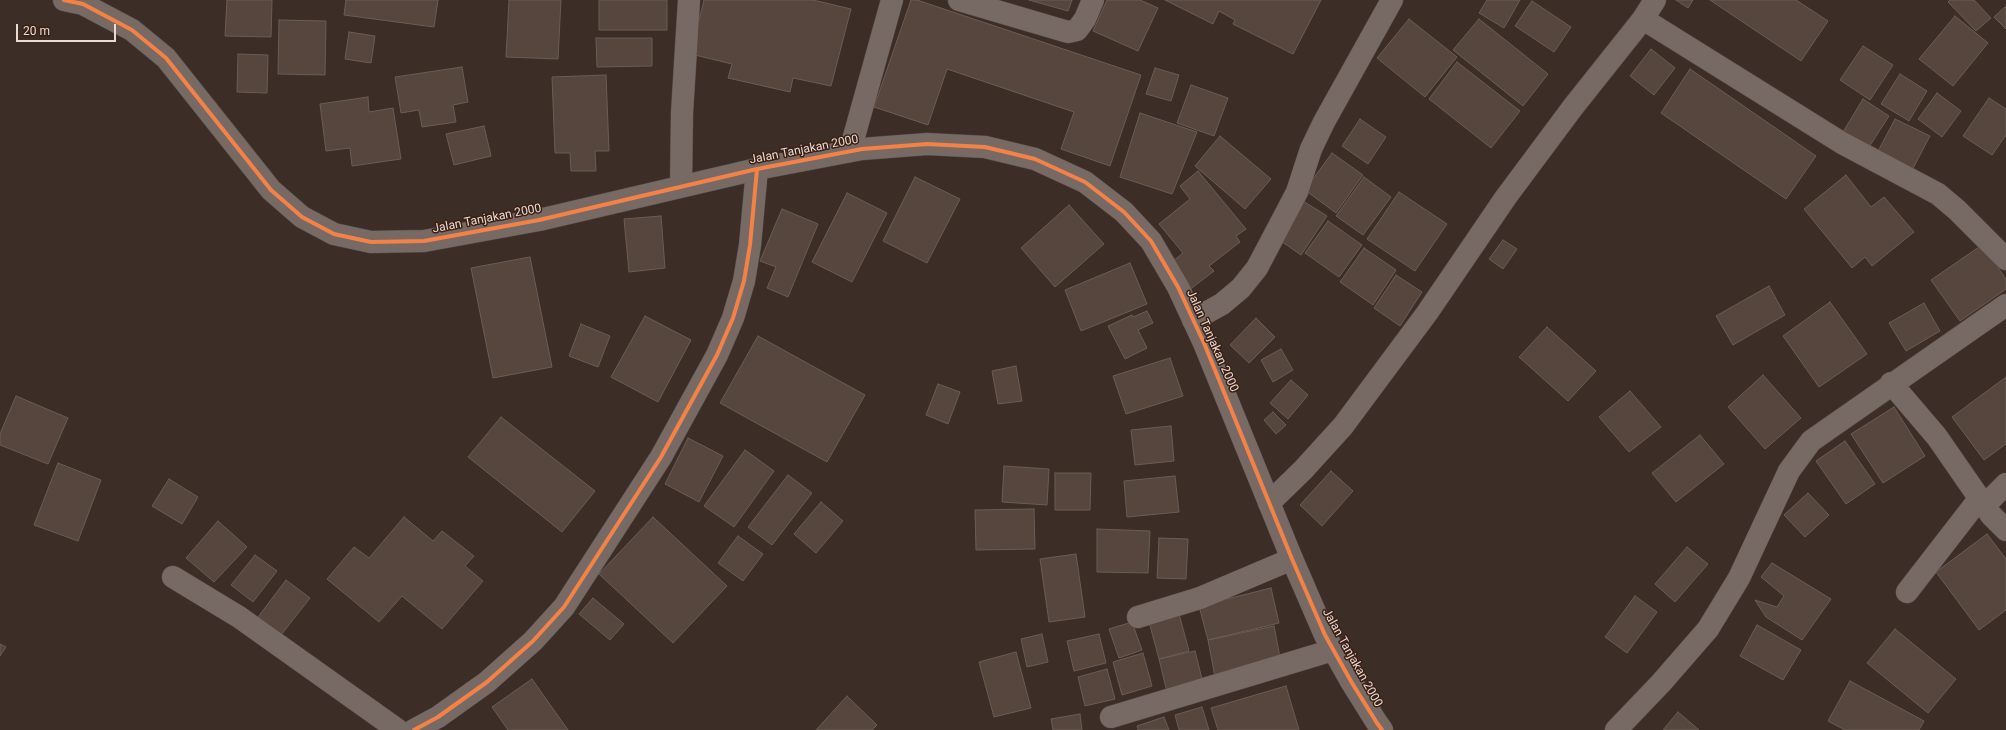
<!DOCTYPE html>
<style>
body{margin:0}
#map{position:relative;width:2006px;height:730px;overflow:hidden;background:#3c2e27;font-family:Roboto,sans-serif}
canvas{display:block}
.scale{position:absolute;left:16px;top:24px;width:100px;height:18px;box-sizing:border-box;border:2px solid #ecdad2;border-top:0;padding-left:5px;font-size:12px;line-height:14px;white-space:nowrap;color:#ecdad2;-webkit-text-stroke:3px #3a2115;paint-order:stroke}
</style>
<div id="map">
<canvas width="2006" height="730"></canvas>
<div class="scale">20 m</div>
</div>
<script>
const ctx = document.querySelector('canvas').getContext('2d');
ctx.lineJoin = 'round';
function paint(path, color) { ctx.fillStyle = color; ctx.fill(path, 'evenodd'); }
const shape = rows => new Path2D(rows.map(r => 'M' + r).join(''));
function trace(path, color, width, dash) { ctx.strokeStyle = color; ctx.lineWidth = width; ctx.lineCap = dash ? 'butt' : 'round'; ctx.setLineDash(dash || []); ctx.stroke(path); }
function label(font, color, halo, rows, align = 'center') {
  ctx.font = font + ' Roboto,sans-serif'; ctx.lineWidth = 3; ctx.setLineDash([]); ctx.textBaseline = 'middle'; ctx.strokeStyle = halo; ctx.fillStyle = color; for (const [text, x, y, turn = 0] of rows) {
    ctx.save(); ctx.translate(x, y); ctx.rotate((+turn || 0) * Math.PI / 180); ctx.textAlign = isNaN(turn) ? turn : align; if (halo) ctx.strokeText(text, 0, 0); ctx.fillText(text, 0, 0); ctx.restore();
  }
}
const building = shape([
 [227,0,272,0,271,37,225,36,227,0],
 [346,0,438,0,434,27,344,15,346,0],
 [509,0,561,0,558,59,506,57,509,0],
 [599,0,667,0,667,30,599,30,599,0],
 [704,0,813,0,851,9,831,86,793,78,790,92,728,78,732,64,691,54,704,0],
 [911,0,917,0,1141,75,1110,166,1061,149,1074,112,947,69,928,125,874,107,911,0],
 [1029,0,1072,0,1068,11,1029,0],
 [1107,0,1140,0,1158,8,1138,51,1093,31,1107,0],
 [1165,0,1321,0,1293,54,1233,24,1235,20,1219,11,1213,24,1165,0],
 [1487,0,1520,0,1504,28,1479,13,1487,0],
 [1676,0,1693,0,1688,8,1676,0],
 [1710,0,1796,0,1828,21,1801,61,1710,0],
 [1950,0,1974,0,1991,18,1976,31,1948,2,1950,0],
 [1532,1,1571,27,1554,52,1515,26,1532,1],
 [2006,6,2006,29,1994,17,2006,6],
 [1955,16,1988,43,1953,86,1919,59,1955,16],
 [1409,19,1457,57,1425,97,1377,58,1409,19],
 [1479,19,1548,74,1523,106,1453,50,1479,19],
 [279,20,326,21,325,75,278,74,279,20],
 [349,32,375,36,371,63,345,59,349,32],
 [596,38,652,38,652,66,597,67,596,38],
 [1863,46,1893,65,1870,100,1840,80,1863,46],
 [1651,49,1675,68,1654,95,1630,76,1651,49],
 [238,54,268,55,267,93,237,92,238,54],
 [1457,62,1520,111,1491,148,1429,99,1457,62],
 [462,67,468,102,453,105,456,122,422,127,419,110,401,113,395,77,462,67],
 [1155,68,1179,75,1171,101,1146,94,1155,68],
 [1690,69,1816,156,1786,199,1661,113,1690,69],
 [1900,74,1927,91,1909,121,1881,104,1900,74],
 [606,75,609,151,595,151,596,171,571,171,570,153,555,153,552,77,606,75],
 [1191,85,1228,98,1214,136,1177,123,1191,85],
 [1937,93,1961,111,1942,137,1918,119,1937,93],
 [368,97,369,112,393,108,401,159,352,166,350,148,326,151,320,104,368,97],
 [1989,98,2006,109,2006,135,1992,155,1963,136,1989,98],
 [1863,99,1889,116,1869,147,1843,132,1863,99],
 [1140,113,1197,132,1172,194,1120,177,1140,113],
 [1360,119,1386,137,1368,164,1342,146,1360,119],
 [1895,119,1930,136,1911,172,1876,155,1895,119],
 [484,126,491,156,454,165,446,134,484,126],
 [1220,136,1271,179,1245,209,1195,166,1220,136],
 [1332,153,1363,175,1336,213,1305,190,1332,153],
 [1198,171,1246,229,1236,236,1240,242,1209,266,1214,271,1188,291,1167,266,1183,253,1159,224,1190,199,1180,186,1198,171],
 [1846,175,1871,207,1884,197,1914,232,1872,266,1865,257,1852,268,1804,209,1846,175],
 [915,177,960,199,927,263,883,241,915,177],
 [1364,177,1391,197,1363,235,1336,216,1364,177],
 [1399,192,1447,224,1415,271,1367,239,1399,192],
 [847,193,887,213,852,282,812,262,847,193],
 [1303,201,1327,216,1301,255,1278,239,1303,201],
 [1069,205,1104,244,1055,287,1021,248,1069,205],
 [782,209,818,224,788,297,767,288,776,267,760,261,782,209],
 [661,216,665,268,629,272,624,219,661,216],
 [1328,221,1362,245,1339,277,1305,253,1328,221],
 [1503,240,1517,249,1503,269,1489,259,1503,240],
 [1982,245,2006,279,2006,289,1960,321,1931,280,1982,245],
 [1364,248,1396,270,1373,305,1340,282,1364,248],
 [530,257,552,367,493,378,471,268,530,257],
 [1130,263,1147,304,1081,331,1065,290,1130,263],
 [1396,275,1422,292,1400,326,1374,308,1396,275],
 [1769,286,1785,315,1733,345,1716,316,1769,286],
 [1830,302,1867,354,1819,387,1783,336,1830,302],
 [1924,303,1940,331,1906,351,1889,323,1924,303],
 [1147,311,1153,323,1138,330,1147,348,1125,359,1108,326,1132,315,1133,317,1147,311],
 [645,316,691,340,658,402,611,377,645,316],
 [1256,318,1275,337,1249,363,1230,345,1256,318],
 [581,324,610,336,598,367,569,356,581,324],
 [1547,327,1596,371,1568,401,1519,357,1547,327],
 [758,336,865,395,827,462,720,403,758,336],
 [1281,349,1293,370,1273,382,1261,360,1281,349],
 [1170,358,1183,396,1126,414,1113,376,1170,358],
 [1016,366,1022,401,998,404,992,371,1016,366],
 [1763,375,1801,418,1765,449,1728,407,1763,375],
 [2006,377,2006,444,1984,460,1952,417,2006,377],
 [1291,380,1308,395,1288,419,1270,403,1291,380],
 [938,384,960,392,948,424,926,415,938,384],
 [1630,391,1661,427,1629,452,1599,417,1630,391],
 [16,396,68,418,48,464,0,445,0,434,16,396],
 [1894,407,1925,456,1883,483,1851,434,1894,407],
 [1273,412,1286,425,1276,434,1264,420,1273,412],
 [501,417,595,491,562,532,468,457,501,417],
 [1171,426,1174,461,1135,465,1131,430,1171,426],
 [1700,435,1724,464,1676,502,1652,473,1700,435],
 [688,438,723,456,699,502,665,484,688,438],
 [1845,441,1875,484,1846,504,1816,461,1845,441],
 [745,450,774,471,734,527,704,506,745,450],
 [58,463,101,480,78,541,34,525,58,463],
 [1004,466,1049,469,1047,505,1002,502,1004,466],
 [1331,471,1353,491,1322,526,1300,505,1331,471],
 [1055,473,1091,473,1090,510,1055,510,1055,473],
 [788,475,812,493,772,545,748,527,788,475],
 [1175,476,1179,512,1127,517,1124,481,1175,476],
 [169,479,198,497,182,524,152,506,169,479],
 [1808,493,1829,515,1805,537,1784,515,1808,493],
 [821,502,843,521,816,553,794,534,821,502],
 [1034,509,1035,549,976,550,975,510,1034,509],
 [404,517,433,541,442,531,474,556,465,566,483,581,442,629,402,596,379,622,327,579,354,547,369,558,404,517],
 [653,517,727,586,673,643,599,574,653,517],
 [218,521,247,547,214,582,186,558,218,521],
 [1097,529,1150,531,1148,573,1097,572,1097,529],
 [1987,534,2006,559,2006,610,1979,630,1936,572,1987,534],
 [738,536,763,554,743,581,718,563,738,536],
 [1159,538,1188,539,1186,579,1157,578,1159,538],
 [1687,547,1708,564,1675,602,1655,584,1687,547],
 [1076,554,1085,617,1049,622,1040,559,1076,554],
 [255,555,277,571,253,602,231,585,255,555],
 [1772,563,1831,599,1802,640,1766,617,1755,600,1777,607,1784,596,1761,577,1772,563],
 [286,580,310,598,281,635,258,617,286,580],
 [1271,588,1279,623,1208,640,1199,606,1271,588],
 [1635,596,1657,612,1627,653,1605,637,1635,596],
 [593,598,624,624,610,640,579,614,593,598],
 [1178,610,1189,651,1159,659,1148,618,1178,610],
 [1132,622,1142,650,1119,658,1109,629,1132,622],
 [1757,625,1801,650,1783,680,1740,656,1757,625],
 [1274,626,1281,663,1215,677,1208,640,1274,626],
 [1895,629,1956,679,1928,713,1867,663,1895,629],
 [1042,634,1048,662,1027,667,1021,639,1042,634],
 [1099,634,1106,663,1074,671,1067,641,1099,634],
 [0,644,6,647,0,656,0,644],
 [1195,651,1203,683,1167,692,1159,659,1195,651],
 [1016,652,1031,708,994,717,979,662,1016,652],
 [1143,653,1152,686,1122,695,1113,662,1143,653],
 [1107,669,1115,699,1085,706,1078,677,1107,669],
 [532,679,568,730,508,730,492,707,532,679],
 [1850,681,1924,721,1919,730,1845,730,1828,721,1850,681],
 [1286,686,1299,730,1218,730,1211,708,1286,686],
 [847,696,877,725,872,730,816,730,847,696],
 [1202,707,1209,730,1179,730,1175,715,1202,707],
 [1678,712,1699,730,1663,730,1678,712],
 [1080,714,1082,730,1053,730,1051,719,1080,714],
 [1164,717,1169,730,1138,730,1137,726,1164,717]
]);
paint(building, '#57463e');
trace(building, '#695d57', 1);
const minor = shape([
 [959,0,1068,32,1077,30,1085,19,1093,0],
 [1643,19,1842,143,1938,194,1957,210,2006,259],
 [850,151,892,0],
 [681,186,682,113,689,0],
 [1193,320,1222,304,1241,288,1257,268,1297,192,1311,149,1324,122,1392,0],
 [1891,383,1937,437,1991,515,2006,530],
 [1269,503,1303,470,1343,426,1427,313,1506,197,1573,107,1643,19,1655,0],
 [1984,506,2006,484],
 [173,577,239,617,398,730],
 [1907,592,1979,499],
 [1138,617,1200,598,1292,559],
 [1111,717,1333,650],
 [414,730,438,717,487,682,533,641,564,607,661,457,717,355,733,318,744,281,750,245,757,169],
 [1616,730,1661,683,1708,629,1739,578,1789,471,1811,441,2006,305]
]);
const tertiary = shape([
 [64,0,83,4,132,30,166,58,271,190,302,217,334,234,371,242,424,241,539,220,757,169,862,149,927,144,985,147,1035,159,1085,182,1124,212,1151,241,1178,287,1204,343,1292,559,1325,635,1352,683,1377,723,1382,730]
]);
trace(minor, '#564a43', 23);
trace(tertiary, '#564a43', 23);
trace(minor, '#776a65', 22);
trace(tertiary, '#776a65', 22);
trace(shape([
 [64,0,83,4,132,30,166,58,271,190,302,217,334,234,371,242,424,241,539,220,757,169,862,149,927,144,985,147,1035,159,1085,182,1124,212,1151,241,1178,287,1204,343,1292,559,1325,635,1352,683,1377,723,1382,730],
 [414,730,438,717,487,682,533,641,564,607,661,457,717,355,733,318,744,281,750,245,757,169]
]), '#f48246', 4);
label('12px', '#ecdad2', '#3a2115', [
 ["Jalan Tanjakan 2000",804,150,-11],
 ["Jalan Tanjakan 2000",487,219,-11],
 ["Jalan Tanjakan 2000",1212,341,66],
 ["Jalan Tanjakan 2000",1352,658,61]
]);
</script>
